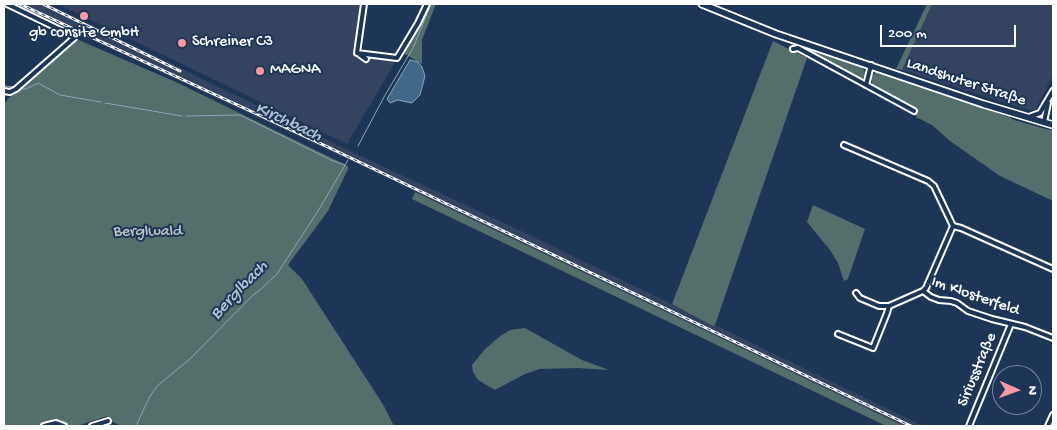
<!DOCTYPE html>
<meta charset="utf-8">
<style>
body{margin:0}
#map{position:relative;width:1057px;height:430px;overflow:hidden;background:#1d3557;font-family:"Gochi Hand",sans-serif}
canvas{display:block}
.frame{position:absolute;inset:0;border:5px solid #fff;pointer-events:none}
.north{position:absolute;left:992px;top:365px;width:50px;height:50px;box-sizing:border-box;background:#1d3557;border:1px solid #77869a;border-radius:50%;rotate:92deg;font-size:14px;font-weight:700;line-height:20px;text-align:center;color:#fff}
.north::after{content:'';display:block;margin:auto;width:18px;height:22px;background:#ff9aa2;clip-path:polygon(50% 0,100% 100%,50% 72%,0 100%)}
.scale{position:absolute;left:880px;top:25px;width:136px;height:22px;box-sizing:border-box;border:2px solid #fff;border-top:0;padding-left:6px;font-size:15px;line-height:18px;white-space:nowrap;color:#fff;-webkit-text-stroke:4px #1d3557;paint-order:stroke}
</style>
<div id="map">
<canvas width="1057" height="430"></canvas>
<div class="frame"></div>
<div class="north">N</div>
<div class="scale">200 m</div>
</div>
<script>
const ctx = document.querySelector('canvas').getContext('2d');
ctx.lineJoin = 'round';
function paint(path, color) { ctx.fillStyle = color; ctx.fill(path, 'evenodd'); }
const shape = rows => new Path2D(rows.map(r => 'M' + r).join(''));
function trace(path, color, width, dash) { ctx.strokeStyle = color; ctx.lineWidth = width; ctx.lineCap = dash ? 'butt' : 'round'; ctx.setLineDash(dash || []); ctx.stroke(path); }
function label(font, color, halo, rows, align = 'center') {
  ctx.font = font + ' "Gochi Hand",sans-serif'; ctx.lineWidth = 4; ctx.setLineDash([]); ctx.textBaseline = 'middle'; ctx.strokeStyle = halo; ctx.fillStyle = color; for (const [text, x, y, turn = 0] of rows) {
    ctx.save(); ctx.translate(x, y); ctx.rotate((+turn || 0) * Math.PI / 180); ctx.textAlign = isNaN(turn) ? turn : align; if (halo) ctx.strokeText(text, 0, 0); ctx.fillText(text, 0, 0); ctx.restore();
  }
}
paint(shape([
 [15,4,49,4,350,151,517,229,923,426,904,426,347,159],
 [58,4,361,4,353,52,397,59,347,144],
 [932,4,1053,4,1053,75,1035,111,1028,110,902,70]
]), '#344360');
paint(shape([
 [428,4,436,4,422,40,422,64,403,53],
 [927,4,932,4,902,70,896,69],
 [74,38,176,82,348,166,348,169,328,211,288,265,302,279,384,406,394,426,121,426,109,420,107,416,77,426,69,426,62,423,55,422,40,426,4,426,4,104,16,89],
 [773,41,807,58,715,325,713,326,672,304],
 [805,47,862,66,865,73,863,78,858,79,803,49],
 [883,71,912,81,940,94,1009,117,1014,120,1053,131,1053,201,1000,176,950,141,932,125,916,117,914,108,875,88,872,83,871,77,876,72],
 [415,192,727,341,904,426,886,426,412,199],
 [813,205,865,229,848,279,844,281,838,263,830,250,807,222],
 [525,328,582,360,609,370,578,368,540,369,525,374,495,390,478,380,473,372,472,365,485,349,499,337,510,330]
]), '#536e6b');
const water = shape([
 [410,60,418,62,422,67,425,76,420,95,412,103,398,100,390,103,387,99,410,60]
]);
paint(water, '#426889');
trace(water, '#8ea4b8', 1);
trace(shape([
 [4,86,13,87],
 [22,89,26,89,38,83,60,95,101,102],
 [105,103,182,116],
 [186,116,240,115,331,160,345,165],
 [358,146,384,97,413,48,431,4],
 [136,426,149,398,157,386,190,359,253,295,260,290,277,274,318,211,348,160]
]), '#8ea4b8', 1);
const street = shape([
 [793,49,798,48,914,111],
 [357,53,397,58,418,23,427,4],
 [357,53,364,4],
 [359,54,366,59],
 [866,85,871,65],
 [4,91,10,92,16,89,74,38,71,35,7,4],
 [1029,117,1040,113,1053,91],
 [1044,122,1048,103],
 [844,145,928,181,934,186,953,226],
 [953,226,961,228,1053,269],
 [923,291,931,297,939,300,951,301,957,303,968,311,992,319,1025,327,1053,338],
 [923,291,926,288,953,226],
 [856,293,860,298,879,306,889,306,923,291],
 [838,334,873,348,887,313,889,306],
 [44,426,56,423,64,426],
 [92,426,108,421],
 [969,426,1011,324],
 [1048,426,1053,415]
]);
const secondary = shape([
 [702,4,776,34,983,104,1053,125]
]);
trace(street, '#fff', 8);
trace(secondary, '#fff', 9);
trace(street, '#1d3557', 4);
trace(secondary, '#1d3557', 5.5);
const rail = shape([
 [20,4,330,148,911,426],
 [43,4,180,71]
]);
trace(rail, '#fff', 3);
trace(rail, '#1d3557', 1, [4]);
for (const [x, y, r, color] of [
 [84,16,5,"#ff9aa2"],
 [182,43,5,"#ff9aa2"],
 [260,71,5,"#ff9aa2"]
]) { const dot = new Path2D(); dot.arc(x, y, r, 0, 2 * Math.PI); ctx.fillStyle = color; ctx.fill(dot); trace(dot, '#1d3557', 2); }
label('16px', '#fff', '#1d3557', [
 ["gb consite GmbH",84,34,"center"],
 ["Schreiner C3",192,43],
 ["MAGNA",270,71]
], 'left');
label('16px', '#fff', '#1d3557', [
 ["Landshuter Straße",966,83,18],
 ["Im Klosterfeld",975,297,19],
 ["Siriusstraße",978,370,-67]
]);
label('16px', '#bac5c4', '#1d3557', [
 ["Berglwald",148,233]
]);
label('italic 18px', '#b3c3d0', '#1d3557', [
 ["Kirchbach",288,123,25],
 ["Berglbach",240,291,-46]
]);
</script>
